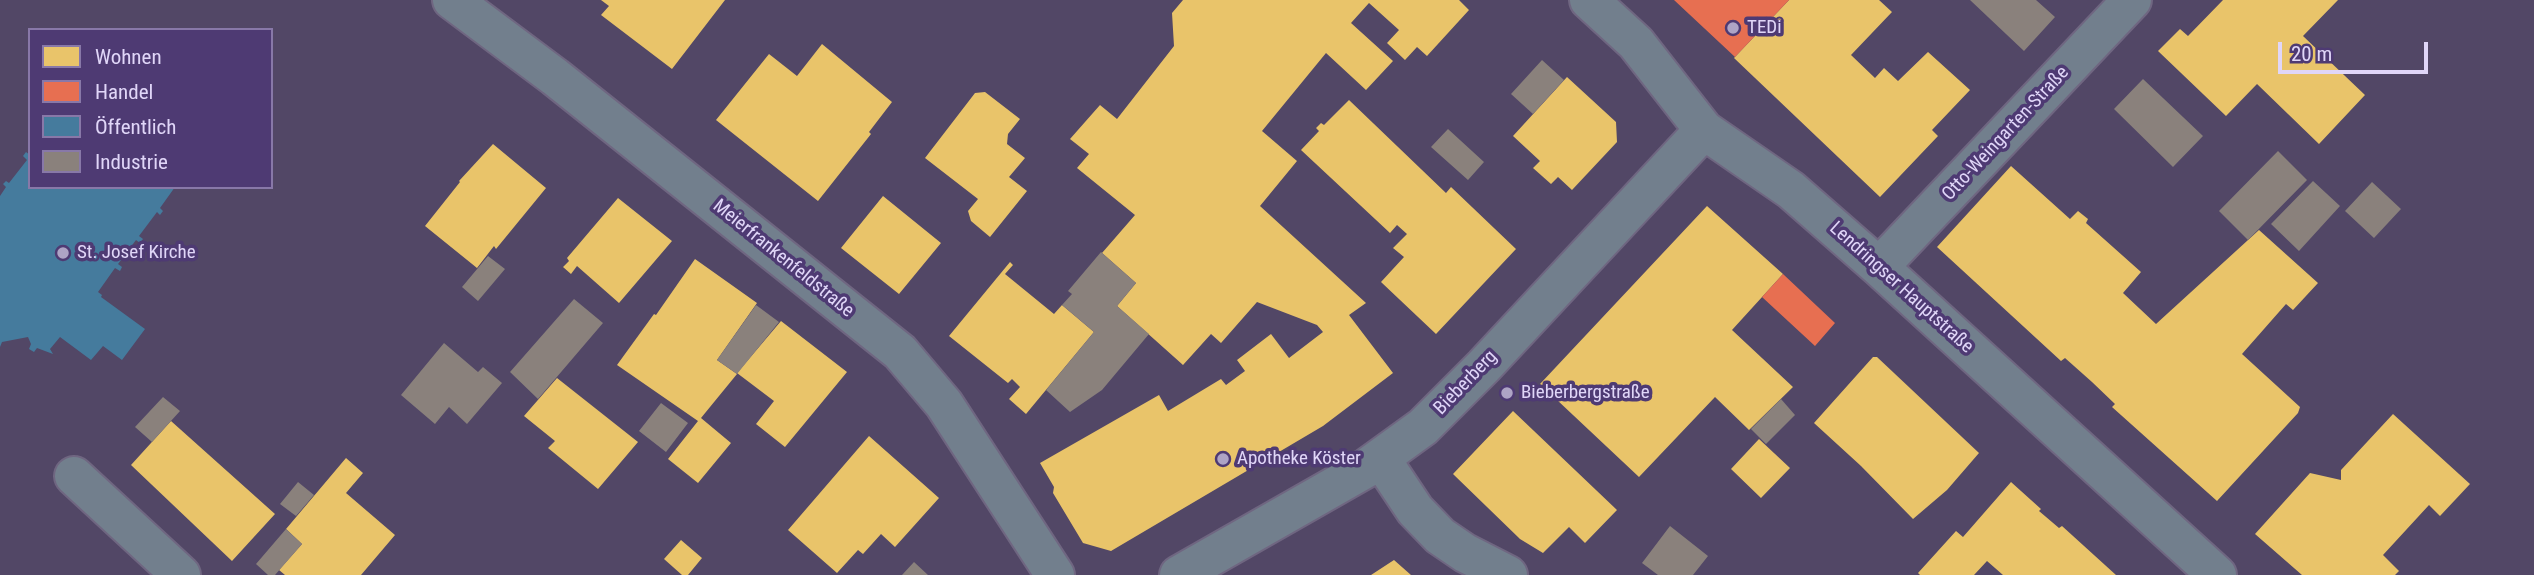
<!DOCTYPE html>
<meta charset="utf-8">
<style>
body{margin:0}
#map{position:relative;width:2534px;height:575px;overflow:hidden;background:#524766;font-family:"Roboto Condensed",sans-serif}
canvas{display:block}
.legend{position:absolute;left:28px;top:28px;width:245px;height:161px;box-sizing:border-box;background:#4e3a73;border:2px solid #8878a8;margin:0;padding:9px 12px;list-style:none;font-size:21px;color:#e0d6f8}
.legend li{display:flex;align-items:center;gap:14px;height:35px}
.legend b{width:35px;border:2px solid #8878a8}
.scale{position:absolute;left:2278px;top:42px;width:150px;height:32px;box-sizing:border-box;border:4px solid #e0d6f8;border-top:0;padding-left:9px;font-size:21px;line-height:24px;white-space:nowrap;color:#e0d6f8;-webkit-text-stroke:5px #4e3a73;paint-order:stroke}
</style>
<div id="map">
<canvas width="2534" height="575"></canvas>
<ul class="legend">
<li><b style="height:19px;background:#e9c46a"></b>Wohnen</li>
<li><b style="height:19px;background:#e76f51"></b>Handel</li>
<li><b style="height:19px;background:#457b9d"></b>Öffentlich</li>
<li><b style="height:19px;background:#8a817c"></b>Industrie</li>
</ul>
<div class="scale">20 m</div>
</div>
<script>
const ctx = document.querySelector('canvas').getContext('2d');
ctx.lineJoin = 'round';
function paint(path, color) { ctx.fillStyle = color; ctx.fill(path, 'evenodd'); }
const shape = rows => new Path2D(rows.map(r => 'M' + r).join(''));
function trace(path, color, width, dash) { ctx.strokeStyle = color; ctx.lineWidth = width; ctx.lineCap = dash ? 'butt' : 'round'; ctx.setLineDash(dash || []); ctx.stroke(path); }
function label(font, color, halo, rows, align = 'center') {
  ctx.font = font + ' "Roboto Condensed",sans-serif'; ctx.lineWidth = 7; ctx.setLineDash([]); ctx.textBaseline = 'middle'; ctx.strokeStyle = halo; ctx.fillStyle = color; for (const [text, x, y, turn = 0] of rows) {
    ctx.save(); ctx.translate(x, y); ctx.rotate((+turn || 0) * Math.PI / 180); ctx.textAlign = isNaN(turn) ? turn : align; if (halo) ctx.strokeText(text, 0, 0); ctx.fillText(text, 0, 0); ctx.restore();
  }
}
paint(shape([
 [601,0,725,0,672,69,601,15,609,6],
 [1183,0,1459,0,1469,10,1427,56,1417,47,1405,60,1387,43,1399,30,1369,3,1351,23,1393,61,1366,90,1326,53,1262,131,1297,161,1260,206,1366,303,1349,315,1393,373,1323,426,1111,551,1083,543,1053,493,1054,487,1040,463,1159,395,1168,411,1221,379,1226,385,1245,371,1237,360,1271,334,1289,358,1323,332,1317,325,1257,302,1221,343,1211,334,1183,365,1117,306,1136,283,1102,253,1135,215,1077,168,1089,154,1070,139,1100,105,1117,119,1174,46,1172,13],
 [1789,0,1879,0,1892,12,1851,55,1875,78,1884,68,1898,81,1928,52,1970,90,1932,130,1938,136,1880,197,1734,58],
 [2223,0,2338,0,2303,36,2365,95,2319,144,2257,84,2226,116,2158,51,2180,29,2188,36],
 [822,44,892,102,869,132,871,134,818,201,716,120,769,54,797,76],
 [1567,77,1616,122,1617,142,1572,190,1558,177,1551,184,1533,168,1540,161,1513,136],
 [985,92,1020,119,1008,134,1007,144,1025,158,1009,177,1027,191,990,237,971,221,968,211,978,199,925,158,975,93],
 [1349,100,1446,193,1451,187,1516,249,1436,334,1381,282,1404,257,1393,248,1407,234,1397,225,1390,233,1301,150,1319,131,1316,128,1321,123,1324,125],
 [493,144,546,188,496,249,494,246,477,268,425,226,460,182,459,181],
 [2011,166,2070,219,2078,211,2088,219,2086,223,2141,272,2123,293,2156,324,2259,230,2318,283,2293,310,2286,304,2242,354,2300,407,2298,413,2217,501,2112,407,2115,404,2092,382,2065,358,2061,361,1937,247],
 [883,196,941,243,899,294,841,248],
 [618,198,672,241,619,303,577,266,571,274,563,267,569,261,567,258],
 [1707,206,1783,274,1732,330,1793,387,1749,430,1715,397,1639,477,1540,384],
 [695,259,757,303,717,360,737,374,701,418,731,443,698,483,668,459,698,421,617,365,654,314,656,315],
 [1010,262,1013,265,1005,274,1054,314,1062,305,1094,332,1026,414,1009,399,1020,387,1012,379,1008,383,949,336],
 [781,321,847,372,785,447,756,424,774,401,737,373],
 [1873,357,1877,357,1979,453,1947,490,1913,519,1861,466,1814,423],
 [557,378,638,442,598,489,548,448,555,441,524,416],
 [1513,411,1617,510,1585,543,1569,527,1543,553,1520,539,1453,474],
 [2393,414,2470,484,2440,516,2429,505,2383,555,2399,571,2395,575,2302,575,2255,534,2310,473,2341,480,2341,470],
 [171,421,275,514,232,561,131,465],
 [869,436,939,498,895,547,881,534,863,554,858,550,837,573,788,530],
 [1759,439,1790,468,1761,498,1731,469],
 [346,458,363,473,346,493,395,535,361,575,285,575,279,570,302,544,286,529],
 [2011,482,2041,509,2039,511,2059,528,2062,526,2116,575,2003,575,1987,561,1974,575,1920,575,1918,573,1956,531,1963,537],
 [681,540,702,558,688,575,682,575,664,559],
 [1394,560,1411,575,1371,575]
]), '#e9c46a');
paint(shape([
 [1674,0,1789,0,1735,57],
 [1783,274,1835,323,1815,346,1762,297]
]), '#e76f51');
paint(shape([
 [26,152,30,155,30,187,175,187,160,208,163,211,160,215,157,212,139,236,143,239,140,243,136,240,118,264,122,267,120,271,115,268,98,292,102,295,101,297,145,329,122,360,103,346,91,360,60,337,50,349,53,354,37,348,34,352,29,349,31,344,28,337,2,342,0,347,0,196,6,187,3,184,6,181,9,183,27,160,23,156]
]), '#457b9d');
paint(shape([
 [1970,0,2036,0,2055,17,2024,51],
 [1542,60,1564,80,1533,114,1511,94],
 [2143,79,2203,136,2173,167,2114,109],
 [1448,129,1484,162,1468,180,1431,147],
 [2278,151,2307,180,2248,240,2219,211],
 [2313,181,2340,206,2299,251,2271,224],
 [2372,182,2401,209,2374,238,2345,211],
 [1101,252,1136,283,1117,306,1149,334,1102,390,1070,412,1046,390,1094,332,1062,305,1072,294,1068,291],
 [488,256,505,269,478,301,462,287],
 [574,299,603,323,538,399,510,372],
 [756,305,779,322,737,374,717,360],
 [444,343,478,372,483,367,502,383,467,424,449,407,435,424,401,395],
 [163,397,180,411,152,442,135,427],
 [1781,399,1795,415,1766,444,1751,429],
 [661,403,688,423,666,452,639,431],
 [298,482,314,495,296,516,280,504],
 [1670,526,1708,556,1693,575,1658,575,1642,563],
 [286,529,302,544,275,575,268,575,256,564],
 [914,562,928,575,902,575]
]), '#8a817c');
const minor = shape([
 [452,0,555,77,900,352,944,404,1055,575],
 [1589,0,1636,43,1704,130,1791,190,1879,267,2217,575],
 [1879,267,2132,0],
 [1381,459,1415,510,1440,536,1465,553,1508,575],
 [74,476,181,575],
 [1179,575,1365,469,1423,427,1484,366,1704,130]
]);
trace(minor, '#6f6681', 42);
trace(minor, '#727f8d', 38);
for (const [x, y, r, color] of [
 [1733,28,7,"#aea4c5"],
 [63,253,7,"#aea4c5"],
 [1507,393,7,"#aea4c5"],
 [1223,459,7,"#aea4c5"]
]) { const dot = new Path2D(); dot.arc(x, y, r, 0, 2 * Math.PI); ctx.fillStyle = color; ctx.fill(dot); trace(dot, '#4e3a73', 2.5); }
label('19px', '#e0d6f8', '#4e3a73', [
 ["TEDi",1747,28],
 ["St. Josef Kirche",77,253],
 ["Bieberbergstraße",1521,393],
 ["Apotheke Köster",1237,459]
], 'left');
label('19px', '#e0d6f8', '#4e3a73', [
 ["Otto-Weingarten-Straße",2006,134,-47],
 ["Meierfrankenfeldstraße",783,259,39],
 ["Lendringser Hauptstraße",1901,288,42],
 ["Bieberberg",1466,383,-46]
]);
</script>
